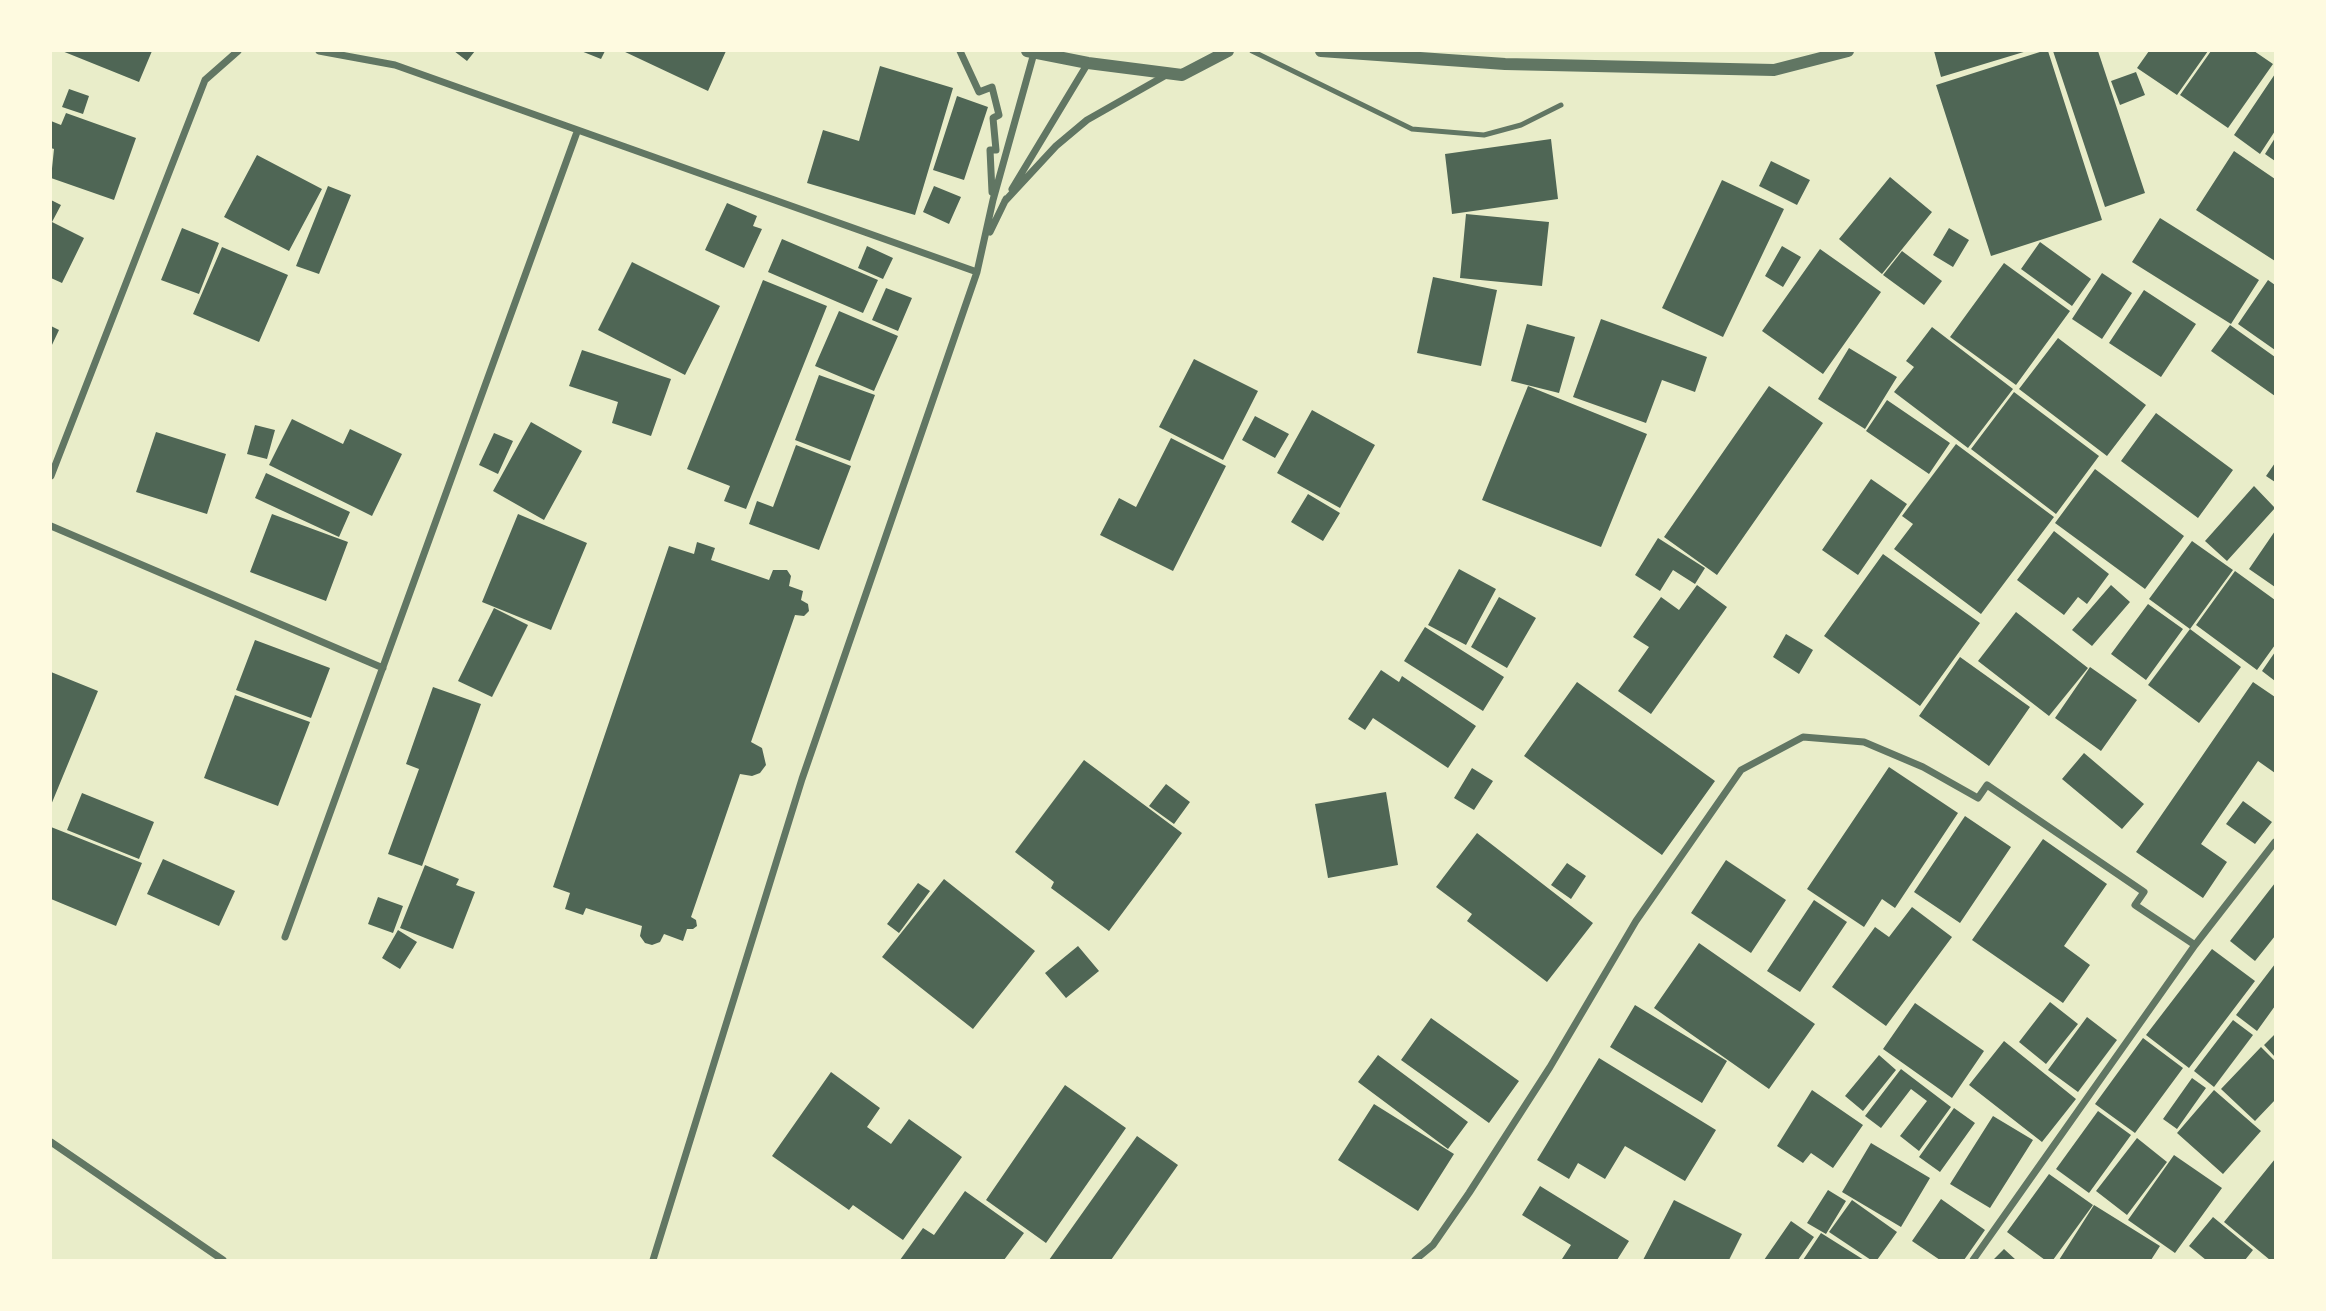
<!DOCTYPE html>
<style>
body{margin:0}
#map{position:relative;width:2326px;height:1311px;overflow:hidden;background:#e9edc9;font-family:"Space Grotesk",sans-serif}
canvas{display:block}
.frame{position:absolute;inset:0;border:52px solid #fefae0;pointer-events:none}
</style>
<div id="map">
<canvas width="2326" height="1311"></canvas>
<div class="frame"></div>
</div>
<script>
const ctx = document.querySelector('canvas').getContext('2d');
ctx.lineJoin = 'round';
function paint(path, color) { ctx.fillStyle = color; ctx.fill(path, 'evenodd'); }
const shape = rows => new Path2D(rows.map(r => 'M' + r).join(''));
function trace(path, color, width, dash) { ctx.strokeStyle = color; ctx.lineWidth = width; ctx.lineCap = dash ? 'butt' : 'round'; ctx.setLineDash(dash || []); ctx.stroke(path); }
paint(shape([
 [62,51,152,51,139,82],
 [454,51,475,51,467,61],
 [581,51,605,51,601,59],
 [623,51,726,51,708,91],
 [1934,51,2027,51,1941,77],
 [2043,51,2048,51,2102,220,1991,256,1936,85],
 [2053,51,2098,51,2145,193,2105,207],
 [2149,51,2208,51,2177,95,2137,68],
 [2211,51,2254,51,2273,64,2228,128,2180,95],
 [880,66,953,88,915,215,807,183,823,130,859,141],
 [2136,72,2145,95,2120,105,2111,81],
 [2275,74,2275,131,2260,154,2234,135],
 [69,89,89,96,83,114,62,107],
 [957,96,988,107,964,180,933,170],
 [66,113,136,138,114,200,51,178,54,149,51,148,51,121,61,125],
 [2275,138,2275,161,2265,154],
 [1551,139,1558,199,1452,214,1445,154],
 [2234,151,2275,179,2275,261,2196,210],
 [257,155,322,189,289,251,224,217],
 [1771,161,1810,180,1797,205,1759,186],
 [1890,177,1932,212,1882,274,1839,239],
 [1722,180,1784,209,1723,337,1662,308],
 [328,186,351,195,319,274,296,266],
 [934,186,961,197,949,224,923,212],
 [51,200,61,205,52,222,84,238,62,283,51,278],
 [727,203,757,216,753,226,762,229,744,268,705,250],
 [1466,214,1549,222,1542,286,1460,278],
 [2160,218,2259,280,2231,324,2132,262],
 [182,228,219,243,199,294,161,280],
 [1949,228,1969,240,1953,267,1933,255],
 [782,239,878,280,863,313,768,272],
 [2040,242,2091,279,2072,306,2021,269],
 [867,246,893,258,883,279,858,268],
 [1782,246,1801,257,1783,287,1765,276],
 [222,247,288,275,259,342,193,314],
 [1820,249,1881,292,1823,374,1762,331],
 [1902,251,1942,281,1924,305,1883,275],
 [632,262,720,306,685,375,598,330],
 [2004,263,2070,311,2016,385,1950,337],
 [2102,273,2132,293,2102,339,2072,319],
 [1433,277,1497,290,1481,366,1417,353],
 [763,280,827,306,746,509,724,501,730,486,687,469],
 [2268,280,2275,285,2275,350,2238,324],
 [886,288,912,298,898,331,872,320],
 [2144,290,2196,324,2161,377,2109,343],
 [839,311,898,336,874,391,815,366],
 [1601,319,1707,357,1695,392,1662,380,1646,423,1573,397],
 [1527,324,1575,337,1559,393,1511,381],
 [2230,325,2275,357,2275,396,2211,351],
 [51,326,59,330,51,347],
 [1932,327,2013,389,1968,448,1894,392,1914,367,1906,361],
 [2058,338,2146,405,2107,456,2019,389],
 [1849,348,1897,377,1865,429,1818,399],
 [582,350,671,379,651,436,612,423,618,402,569,386],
 [1194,359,1258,391,1223,460,1159,427],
 [819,375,875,395,850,461,795,440],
 [1528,386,1647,434,1601,547,1482,500],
 [1769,386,1823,423,1717,575,1664,537],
 [2014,392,2099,456,2056,514,1971,449],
 [1887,400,1950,443,1929,474,1866,431],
 [1312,410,1375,445,1340,508,1277,473],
 [2156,413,2233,470,2198,518,2121,461],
 [1255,416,1289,434,1275,458,1242,440],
 [292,419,343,444,350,429,402,454,372,516,269,465],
 [531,422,582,451,544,520,493,491],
 [255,425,275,430,267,459,247,454],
 [156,432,226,454,207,514,136,492],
 [494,433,513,441,498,474,479,465],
 [1171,438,1226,466,1173,571,1100,535,1119,498,1136,507],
 [1956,444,2054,517,1981,614,1894,549,1913,524,1902,516],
 [796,445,851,466,819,550,749,524,757,501,773,507],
 [2275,463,2275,482,2266,476],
 [2095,469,2184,536,2145,589,2055,523],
 [266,473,350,512,339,537,255,498],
 [1871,479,1907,504,1858,575,1822,550],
 [2254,486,2275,508,2227,561,2205,541],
 [1308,494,1340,513,1323,541,1291,522],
 [272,514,348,542,326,601,250,572],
 [518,514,587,543,551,630,482,602],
 [2054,531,2109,574,2087,604,2078,597,2064,615,2017,580],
 [2275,531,2275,587,2249,569],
 [1658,538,1705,568,1695,584,1673,570,1660,591,1635,575],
 [2192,541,2233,570,2190,629,2149,599],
 [697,542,715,548,711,560,769,580,773,570,787,570,791,576,789,586,803,591,801,600,808,604,809,611,804,616,795,615,751,742,762,748,766,765,760,773,752,776,740,774,691,917,696,920,697,926,693,929,687,929,683,941,664,934,660,942,652,945,645,943,640,936,642,926,586,908,583,915,565,909,570,893,553,887,669,546,694,554],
 [1883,554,1980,623,1920,706,1824,636],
 [1459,569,1496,589,1466,645,1428,625],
 [2235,571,2275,600,2275,645,2257,670,2196,625],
 [1697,585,1727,607,1651,714,1618,691,1649,647,1633,637,1661,597,1679,610],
 [2111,585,2130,602,2092,646,2072,630],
 [1499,597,1536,618,1507,668,1471,647],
 [2148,604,2183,629,2146,680,2111,654],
 [494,608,528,625,492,697,458,681],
 [2016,612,2088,668,2049,716,1978,661],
 [1425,627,1504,677,1483,711,1404,661],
 [2190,629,2241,667,2199,723,2148,685],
 [1786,634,1813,650,1799,674,1773,657],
 [255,640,330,668,311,718,236,690],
 [2275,652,2275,681,2262,671],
 [1960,657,2030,707,1989,766,1919,716],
 [2090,667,2137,700,2101,751,2055,718],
 [1381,670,1399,682,1402,676,1476,726,1448,768,1373,718,1365,730,1348,719],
 [51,672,98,691,51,805],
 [1577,682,1715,781,1662,855,1524,756],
 [2253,682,2275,697,2275,773,2258,761,2201,844,2227,862,2203,898,2136,852],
 [433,687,481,704,422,866,388,854,419,769,406,764],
 [235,695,310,722,278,806,204,778],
 [2084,753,2144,804,2122,829,2062,779],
 [1084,760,1182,833,1109,931,1051,888,1054,882,1015,852],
 [1889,767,1958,813,1895,908,1882,899,1864,927,1807,889],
 [1472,768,1493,781,1474,810,1454,798],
 [1166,784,1190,802,1174,824,1149,806],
 [1386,792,1398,865,1328,878,1315,804],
 [82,793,154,822,139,859,67,830],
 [2243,801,2272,822,2255,844,2226,824],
 [1965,816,2011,847,1960,923,1914,892],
 [51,827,142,863,116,926,51,899],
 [1477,833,1593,923,1547,982,1467,921,1472,914,1436,887],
 [2043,839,2107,884,2064,946,2090,965,2063,1003,1972,940],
 [163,859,235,891,219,926,147,894],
 [1726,860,1786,900,1751,953,1691,913],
 [1567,863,1586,876,1571,899,1551,885],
 [425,865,459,879,456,885,475,892,453,949,400,928],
 [944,879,1035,951,973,1029,882,957],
 [918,883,930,891,899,933,887,924],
 [2275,883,2275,936,2255,961,2230,941],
 [378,897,403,906,393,933,368,924],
 [1814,900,1847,922,1800,992,1767,971],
 [1912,907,1952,937,1886,1026,1832,987,1875,927,1889,937],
 [398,930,417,942,400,969,382,958],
 [1699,943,1815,1024,1769,1089,1654,1008],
 [1078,946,1099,971,1066,998,1045,973],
 [2212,949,2255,981,2189,1068,2146,1035],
 [2275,964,2275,1006,2257,1031,2236,1015],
 [2050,1002,2078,1024,2046,1064,2019,1042],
 [1915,1003,1984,1051,1952,1098,1883,1049],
 [1635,1005,1727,1061,1702,1103,1610,1047],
 [2087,1017,2117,1040,2078,1092,2048,1070],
 [1431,1018,1519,1081,1489,1123,1401,1060],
 [2233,1020,2253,1035,2214,1087,2194,1071],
 [2275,1034,2275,1057,2264,1045],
 [2143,1038,2183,1068,2135,1133,2095,1104],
 [2004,1041,2076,1099,2042,1142,1969,1085],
 [2261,1047,2275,1061,2275,1100,2255,1121,2221,1089],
 [1378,1055,1468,1122,1448,1149,1358,1082],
 [1879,1055,1896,1070,1863,1111,1845,1096],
 [1599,1058,1716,1130,1685,1181,1625,1146,1605,1179,1578,1163,1569,1179,1537,1160],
 [1901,1069,1951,1107,1919,1151,1900,1136,1927,1101,1911,1089,1881,1128,1865,1116],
 [831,1072,880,1108,867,1127,891,1144,909,1119,962,1157,903,1240,853,1205,849,1210,772,1156],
 [2192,1078,2206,1088,2177,1129,2163,1119],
 [1065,1085,1126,1128,1046,1243,986,1200],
 [1812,1090,1863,1125,1833,1168,1811,1153,1803,1163,1777,1146],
 [2214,1090,2261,1131,2223,1174,2177,1133],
 [1374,1104,1454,1154,1418,1211,1338,1160],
 [1954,1108,1975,1123,1940,1172,1919,1157],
 [2098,1111,2131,1135,2089,1193,2056,1169],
 [1993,1116,2033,1140,1990,1208,1950,1184],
 [1137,1136,1178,1165,1111,1260,1049,1260],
 [2137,1138,2167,1162,2127,1215,2096,1191],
 [1871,1143,1930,1178,1901,1227,1842,1192],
 [2174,1155,2222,1188,2175,1253,2128,1220],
 [2275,1159,2275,1260,2270,1260,2224,1222],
 [2049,1174,2093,1205,2053,1260,2045,1260,2007,1232],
 [1540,1186,1629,1241,1617,1260,1562,1259,1571,1245,1522,1215],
 [1828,1190,1846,1201,1826,1234,1807,1223],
 [965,1191,1024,1233,1004,1260,900,1260,923,1228,934,1235],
 [1941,1199,1985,1230,1964,1260,1940,1260,1912,1241],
 [1674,1200,1742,1234,1729,1260,1643,1260],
 [1852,1200,1897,1232,1877,1260,1871,1260,1829,1232],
 [2094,1205,2160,1246,2151,1260,2059,1260],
 [2213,1217,2253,1250,2245,1260,2206,1260,2189,1246],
 [1791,1221,1814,1237,1798,1260,1764,1260],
 [1821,1233,1864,1260,1803,1260],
 [2004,1249,2016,1260,1993,1260]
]), '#4f6655');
trace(shape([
 [1252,51,1412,129,1484,135,1521,125,1561,105]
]), '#617663', 5);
trace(shape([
 [319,51,395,65,977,272],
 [960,51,979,92,992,87,999,115,993,118,996,150,990,150,992,192],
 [1012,189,1088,63],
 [1005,201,1056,146,1087,120,1168,74],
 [990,232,1006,199],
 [51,476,205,80,238,51],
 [51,526,383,668],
 [285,937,577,132],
 [51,1142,223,1260],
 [653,1260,802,779,977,272,993,200,1034,53],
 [1415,1260,1433,1245,1469,1193,1550,1067,1636,921,1741,770,1803,737,1864,742,1923,767,1978,798,1987,785,2144,892,2135,905,2195,945],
 [1973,1260,2195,945,2275,842]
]), '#617663', 7);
trace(shape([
 [1027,51,1088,63,1182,75,1228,51],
 [1321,51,1505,64,1774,70,1848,51]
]), '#617663', 12);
</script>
